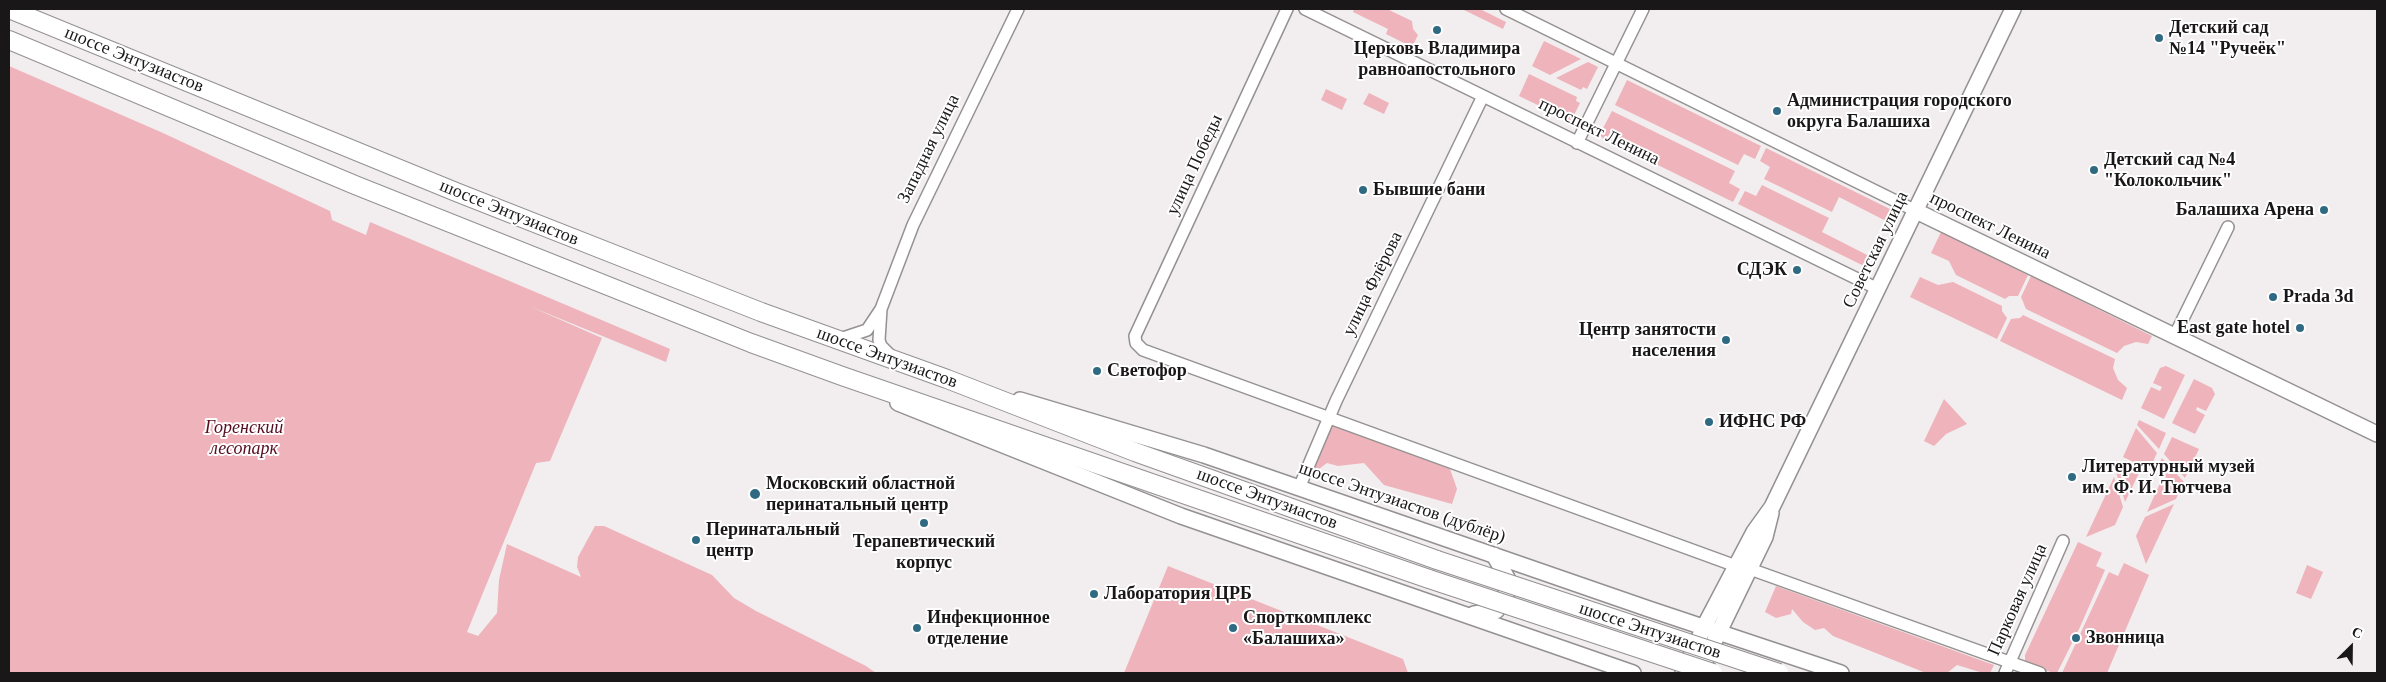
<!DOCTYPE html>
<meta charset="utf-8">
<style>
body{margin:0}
#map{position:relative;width:2386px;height:682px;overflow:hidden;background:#f2edee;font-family:"Times New Roman",serif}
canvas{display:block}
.frame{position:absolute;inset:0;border:10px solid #191717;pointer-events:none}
.north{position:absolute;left:2326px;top:622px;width:50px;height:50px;-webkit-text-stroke:4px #fff;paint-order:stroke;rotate:23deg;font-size:14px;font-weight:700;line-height:20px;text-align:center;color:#191717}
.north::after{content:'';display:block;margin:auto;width:18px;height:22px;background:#191717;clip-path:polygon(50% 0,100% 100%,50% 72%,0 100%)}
</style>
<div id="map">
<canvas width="2386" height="682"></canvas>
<div class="frame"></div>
<div class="north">С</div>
</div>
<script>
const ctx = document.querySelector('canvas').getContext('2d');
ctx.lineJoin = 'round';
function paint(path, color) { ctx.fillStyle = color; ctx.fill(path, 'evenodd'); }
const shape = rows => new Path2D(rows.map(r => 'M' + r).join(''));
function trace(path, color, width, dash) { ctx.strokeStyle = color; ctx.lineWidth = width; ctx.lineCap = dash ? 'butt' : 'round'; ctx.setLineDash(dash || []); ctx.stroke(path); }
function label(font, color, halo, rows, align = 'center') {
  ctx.font = font + ' "Times New Roman",serif'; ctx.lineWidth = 4; ctx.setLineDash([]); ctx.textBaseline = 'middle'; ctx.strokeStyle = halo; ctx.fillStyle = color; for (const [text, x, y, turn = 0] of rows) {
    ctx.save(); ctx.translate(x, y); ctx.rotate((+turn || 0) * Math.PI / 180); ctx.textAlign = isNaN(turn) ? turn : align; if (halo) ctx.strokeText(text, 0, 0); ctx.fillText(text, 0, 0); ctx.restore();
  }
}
paint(shape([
 [1354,9,1387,9,1412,21,1413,29,1418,35,1412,47,1386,34,1388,29,1353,12],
 [1462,9,1480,9,1506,22,1503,29],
 [1544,41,1581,59,1550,75,1532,66],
 [1588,62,1598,67,1587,89,1583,87,1581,90,1556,78],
 [9,66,163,133,330,211,332,220,366,235,370,222,670,349,666,362,529,306,602,338,550,461,536,463,467,632,478,636,497,613,499,580,507,544,581,577,577,567,578,557,595,526,604,526,712,575,734,598,756,611,866,666,876,673,9,673],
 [1529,74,1577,97,1576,101,1580,103,1571,121,1519,96],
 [1627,80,1761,146,1755,159,1744,154,1738,165,1615,105],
 [1326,89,1347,99,1342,110,1321,100],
 [1369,93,1389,103,1384,114,1363,104],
 [1612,111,1735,171,1729,183,1740,189,1733,202,1599,136],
 [1766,148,1892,210,1886,221,1839,197,1832,212,1764,179,1770,167,1760,161],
 [1762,185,1829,218,1822,232,1869,256,1864,266,1738,204,1745,191,1756,196],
 [1941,232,2028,275,2018,296,2009,296,2005,299,1956,275,1949,261,1931,253],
 [2031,276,2152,336,2148,344,2136,342,2124,346,2117,353,2026,309,2021,297],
 [1920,277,1938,285,1953,282,2002,306,2002,311,2007,318,1997,339,1910,297],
 [2023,315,2115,359,2113,368,2118,380,2127,388,2122,400,2000,341,2011,319,2020,318],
 [2166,366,2185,375,2164,419,2141,408,2151,387,2160,391,2162,387,2153,383,2160,368],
 [2194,379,2212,388,2215,394,2206,411,2197,407,2196,410,2205,415,2195,434,2172,423],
 [1944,399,1967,424,1946,434,1934,446,1924,441],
 [2139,420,2166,433,2159,449,2137,425],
 [1331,424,1450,469,1457,489,1452,504,1384,485,1364,463,1338,466,1327,463,1315,472,1313,468],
 [2136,428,2157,453,2151,466,2144,462,2142,466,2123,457],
 [2172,437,2199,449,2185,478,2164,454],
 [2162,458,2184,482,2182,486,2163,476,2165,472,2157,468],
 [2120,462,2140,471,2125,502,2116,472],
 [2114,477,2123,507,2115,525,2086,537],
 [2161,481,2180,490,2176,499,2147,512],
 [2174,504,2146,564,2136,536,2145,517],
 [2078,542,2102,553,2096,566,2105,570,2080,627,2057,673,2054,673,2029,665,2025,661,2025,655],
 [2124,563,2149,575,2107,673,2062,673,2109,572,2118,576],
 [2307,565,2323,572,2311,599,2296,593],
 [1168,566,1403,659,1408,673,1124,673],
 [1776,586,1994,665,1990,673,1983,673,1957,665,1947,673,1926,673,1833,636,1824,628,1815,630,1803,622,1792,609,1791,614,1776,618,1765,612]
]), '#eeb3bb');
const minor = shape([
 [1287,9,1135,336,1136,343,1143,350,1736,566],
 [1305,9,1878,289],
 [1506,9,1916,211],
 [1577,143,1643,9],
 [881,309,913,225,1018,9],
 [2174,337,2228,227],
 [840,339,867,330,881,309,879,340,881,346,892,357],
 [1299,488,1336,401,1483,96],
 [1750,569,2040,673],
 [2005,673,2063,541]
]);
const major = shape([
 [1916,211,2377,434],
 [1020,400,1204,455,1649,609,1841,673],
 [898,403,1181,516,1633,673],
 [1474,614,1496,611,1506,596,1507,578,1494,555],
 [1683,673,1704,627,1754,532,1772,507,2013,9],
 [1699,673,1765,537,1771,513]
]);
const highway = shape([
 [9,9,456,192,761,312,947,379,1135,452,1437,560],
 [9,40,355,185,751,343,842,376,1429,579]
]);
trace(minor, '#949191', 14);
trace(major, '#949191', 18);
trace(highway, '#949191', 20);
trace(minor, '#fff', 11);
trace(major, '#fff', 15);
trace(highway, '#fff', 18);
const highwayBridge = shape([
 [1437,560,1779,673],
 [1429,579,1713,673]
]);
trace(highwayBridge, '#949191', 20, []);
trace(highwayBridge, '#fff', 18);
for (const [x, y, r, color] of [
 [1437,30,5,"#2f6a82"],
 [2159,38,5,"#2f6a82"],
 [1777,111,5,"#2f6a82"],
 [2094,170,5,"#2f6a82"],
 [1363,190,5,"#2f6a82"],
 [2324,210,5,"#2f6a82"],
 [1797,270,5,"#2f6a82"],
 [2273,297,5,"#2f6a82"],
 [2300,328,5,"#2f6a82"],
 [1726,340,5,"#2f6a82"],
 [1097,371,5,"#2f6a82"],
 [1709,422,5,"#2f6a82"],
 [2072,477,5,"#2f6a82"],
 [755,494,6,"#2f6a82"],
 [924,523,5,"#2f6a82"],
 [696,540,5,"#2f6a82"],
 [1094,594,5,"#2f6a82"],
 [917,628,5,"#2f6a82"],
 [1233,628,5,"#2f6a82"],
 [2076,638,5,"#2f6a82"]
]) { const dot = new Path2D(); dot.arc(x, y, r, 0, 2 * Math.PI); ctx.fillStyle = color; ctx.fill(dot); trace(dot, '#fff', 2); }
label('bold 18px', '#191717', '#fff', [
 ["Детский сад",2169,28],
 ["№14 \"Ручеёк\"",2169,49],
 ["Церковь Владимира",1437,49,"center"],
 ["равноапостольного",1437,70,"center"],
 ["Администрация городского",1787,101],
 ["округа Балашиха",1787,122],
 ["Детский сад №4",2104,160],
 ["\"Колокольчик\"",2104,181],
 ["Бывшие бани",1373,190],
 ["Балашиха Арена",2314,210,"right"],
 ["СДЭК",1787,270,"right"],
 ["Prada 3d",2283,297],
 ["East gate hotel",2290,328,"right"],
 ["Центр занятости",1716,330,"right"],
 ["населения",1716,351,"right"],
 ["Светофор",1107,371],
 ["ИФНС РФ",1719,422],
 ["Литературный музей",2082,467],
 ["им. Ф. И. Тютчева",2082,488],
 ["Московский областной",766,484],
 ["перинатальный центр",766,505],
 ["Перинатальный",706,530],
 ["центр",706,551],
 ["Терапевтический",924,542,"center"],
 ["корпус",924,563,"center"],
 ["Лаборатория ЦРБ",1104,594],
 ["Инфекционное",927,618],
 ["отделение",927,639],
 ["Спорткомплекс",1243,618],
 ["«Балашиха»",1243,639],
 ["Звонница",2086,638]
], 'left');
label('18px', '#191717', '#fff', [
 ["шоссе Энтузиастов",134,60,22],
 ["проспект Ленина",1599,132,26],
 ["Западная улица",929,149,-64],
 ["улица Победы",1195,165,-65],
 ["шоссе Энтузиастов",509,213,22],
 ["проспект Ленина",1990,226,26],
 ["Советская улица",1876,250,-64],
 ["улица Флёрова",1373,284,-64],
 ["шоссе Энтузиастов",887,358,20],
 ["шоссе Энтузиастов",1267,499,20],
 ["шоссе Энтузиастов (дублёр)",1402,503,19],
 ["Парковая улица",2018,600,-66],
 ["шоссе Энтузиастов",1650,631,18]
]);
label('italic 18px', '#560d21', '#fff', [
 ["Горенский",244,428],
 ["лесопарк",244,449]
]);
</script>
